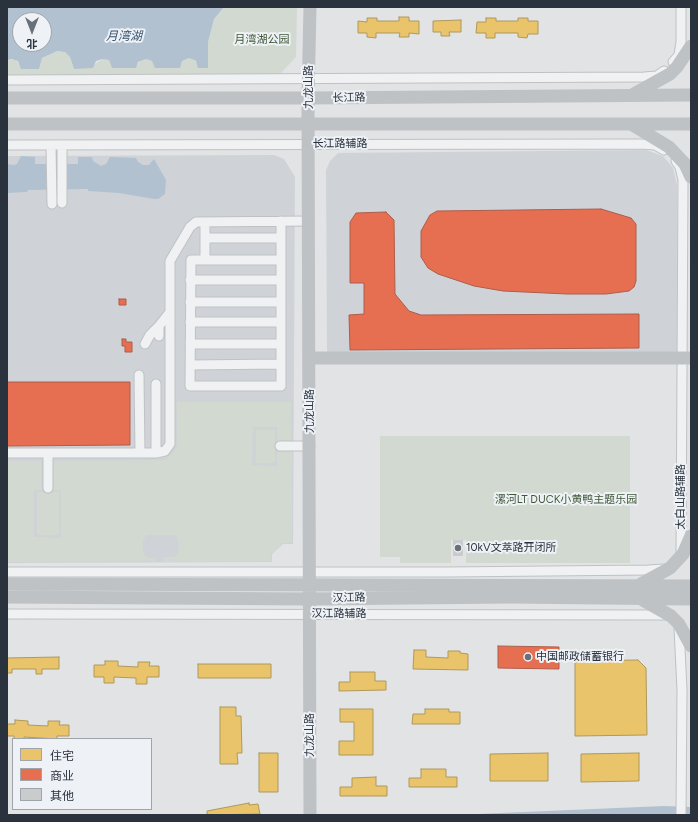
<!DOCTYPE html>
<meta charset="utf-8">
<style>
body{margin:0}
#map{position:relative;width:698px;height:822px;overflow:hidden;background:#e1e3e5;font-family:Figtree,"Noto Sans SC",sans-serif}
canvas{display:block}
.frame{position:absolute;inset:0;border:8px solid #29323d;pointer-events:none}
.legend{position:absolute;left:12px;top:738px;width:140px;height:72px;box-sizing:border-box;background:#eef1f5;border:1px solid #9fa5ab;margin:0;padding:5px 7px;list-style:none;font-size:12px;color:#29323d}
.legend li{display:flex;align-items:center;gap:8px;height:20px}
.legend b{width:20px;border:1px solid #9fa5ab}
.north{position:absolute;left:12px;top:12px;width:40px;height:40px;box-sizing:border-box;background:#eef1f5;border:1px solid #9fa5ab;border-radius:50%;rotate:180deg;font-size:11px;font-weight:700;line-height:16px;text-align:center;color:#29323d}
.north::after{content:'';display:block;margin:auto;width:14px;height:18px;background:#697078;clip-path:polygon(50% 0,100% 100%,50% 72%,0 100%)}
</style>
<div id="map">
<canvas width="698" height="822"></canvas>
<div class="frame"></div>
<ul class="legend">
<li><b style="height:11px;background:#e9c46a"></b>住宅</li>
<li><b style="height:11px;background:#e76f51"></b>商业</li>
<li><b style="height:11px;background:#c9cbcd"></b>其他</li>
</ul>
<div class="north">北</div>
</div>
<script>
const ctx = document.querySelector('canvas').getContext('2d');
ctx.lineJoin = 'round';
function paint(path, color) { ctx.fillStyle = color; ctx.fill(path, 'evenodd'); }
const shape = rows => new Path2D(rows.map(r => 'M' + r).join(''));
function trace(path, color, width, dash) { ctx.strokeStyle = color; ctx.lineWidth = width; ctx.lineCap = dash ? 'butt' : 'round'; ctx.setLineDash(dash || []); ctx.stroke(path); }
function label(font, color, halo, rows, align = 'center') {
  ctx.font = font + ' Figtree,"Noto Sans SC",sans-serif'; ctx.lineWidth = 4; ctx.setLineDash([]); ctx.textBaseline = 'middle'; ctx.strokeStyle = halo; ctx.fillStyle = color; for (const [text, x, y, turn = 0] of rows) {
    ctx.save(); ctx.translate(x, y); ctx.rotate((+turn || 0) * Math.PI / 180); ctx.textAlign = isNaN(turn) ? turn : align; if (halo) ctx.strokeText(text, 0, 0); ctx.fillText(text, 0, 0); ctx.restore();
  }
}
paint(shape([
 [646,150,663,156,673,168,677,185,677,352,327,352,326,170,330,161,338,153],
 [274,155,284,159,295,177,293,544,283,544,272,554,272,562,7,563,7,156]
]), '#cfd3d8');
paint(shape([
 [224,7,297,7,296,57,280,74,7,75,7,60,15,59,21,66,39,69,42,58,57,51,65,52,70,57,74,69,94,65,102,59,109,60,112,68,137,65,140,61,146,59,152,61,155,65,180,68,182,61,189,58,207,68,208,42,214,19],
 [177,402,291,402,291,441,277,441,277,427,253,427,252,465,277,466,277,451,292,451,292,543,282,543,271,554,271,561,164,562,163,557,174,557,179,552,178,539,174,535,147,535,143,540,143,553,148,558,156,558,156,561,7,562,7,461,41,461,41,490,34,490,34,537,61,538,61,490,54,490,53,461,166,460,177,446],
 [256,430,275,430,275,463,256,463],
 [380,436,630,436,630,563,466,563,466,540,451,540,451,563,400,563,400,557,380,557],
 [37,492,59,492,59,535,37,535]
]), '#d2d9d1');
paint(shape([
 [7,7,224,7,214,19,208,42,208,68,198,68,196,61,189,58,182,61,180,68,155,68,152,61,146,59,138,62,136,68,112,68,109,60,102,59,96,61,93,68,74,69,70,57,65,52,57,51,42,58,39,69,21,69,18,61,12,59,7,60],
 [20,20,44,20,44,44,20,44],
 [21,156,35,157,35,164,78,164,78,157,92,157,93,161,101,166,106,164,110,157,136,158,138,162,143,165,149,165,154,159,166,180,165,194,158,199,154,199,119,193,88,191,88,189,28,190,27,192,7,193,7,164,14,165,17,164],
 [664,806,691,807,691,815,454,815]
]), '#b1c1cf');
const homes = shape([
 [399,17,409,17,409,21,419,21,419,34,409,33,409,37,399,37,400,33,376,33,376,38,367,37,367,33,358,33,358,21,367,22,367,18,377,18,377,21,399,21,399,17],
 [486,18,496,18,496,21,518,21,518,18,528,18,528,21,538,21,538,34,528,34,527,38,518,37,518,33,495,33,495,38,486,38,486,33,476,33,477,22,486,22,486,18],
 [461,20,461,32,449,32,450,36,441,36,441,32,433,32,433,21,461,20],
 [414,650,426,650,426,657,448,658,448,651,460,651,460,653,468,654,468,670,413,669,414,650],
 [59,657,59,669,42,669,42,674,36,674,36,669,12,669,12,673,7,673,7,658,59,657],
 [638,660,646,668,647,735,575,736,575,661,638,660],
 [105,661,118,661,118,666,138,667,138,662,150,662,149,666,159,666,159,677,147,677,147,684,136,684,136,678,114,677,114,683,104,683,104,677,94,677,94,665,105,665,105,661],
 [198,664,271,664,271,678,198,678,198,664],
 [350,672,375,672,375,681,386,681,386,690,339,691,339,682,350,682,350,672],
 [220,707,236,707,236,716,241,716,242,753,237,753,238,764,220,764,220,707],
 [340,709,373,709,373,755,339,755,339,741,354,741,354,722,340,722,340,709],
 [425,709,449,709,449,712,460,712,460,724,412,724,413,714,425,714,425,709],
 [15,720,28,721,28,725,48,726,48,721,60,721,59,725,69,725,69,736,57,736,57,739,24,737,24,739,14,739,14,736,7,736,7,724,15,724,15,720],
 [259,753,278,753,278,792,259,792,259,753],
 [548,753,548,781,490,781,490,754,548,753],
 [639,753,639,781,581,782,581,754,639,753],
 [421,769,446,769,446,777,457,777,457,787,409,787,409,778,421,778,421,769],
 [376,777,376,786,387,786,387,796,340,796,340,787,352,787,352,778,376,777],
 [249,803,249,805,258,804,260,814,207,815,207,811,249,803]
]);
paint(homes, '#e9c46a');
trace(homes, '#af985c', 1);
const shops = shape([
 [601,209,631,218,636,224,636,281,634,287,629,291,606,294,567,294,503,291,474,286,438,274,428,268,421,257,421,231,430,215,437,211,601,209],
 [386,212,394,220,395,294,409,311,421,315,639,314,639,348,350,350,349,315,364,314,364,283,350,283,350,222,356,213,386,212],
 [119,299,126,299,126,305,119,305,119,299],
 [122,339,126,339,126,342,132,342,132,352,125,352,125,346,122,346,122,339],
 [7,382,130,382,130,445,7,446,7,382],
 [498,646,559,647,559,669,498,668,498,646]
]);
paint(shops, '#e76f51');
trace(shops, '#ae5d4b', 1);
paint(shape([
 [453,540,463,540,463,556,453,556]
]), '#c9cbcd');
const street = shape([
 [673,62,679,55,681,42,681,7],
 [7,80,644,77,657,76,664,71],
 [7,145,641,144,655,145,664,150],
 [51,145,52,204],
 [62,145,62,203],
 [676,161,680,167,683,180,681,555],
 [205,238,281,238],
 [205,260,205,222],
 [281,260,191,260,190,386,281,386,281,221],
 [190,280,281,280],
 [190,302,281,302],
 [190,322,281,322],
 [159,336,159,326,170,312],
 [145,344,150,335,159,326],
 [190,344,281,344],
 [190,365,281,364],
 [139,375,140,453],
 [156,384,156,453],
 [280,446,310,446],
 [7,453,156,453,165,451,170,444,170,261,190,227,196,222,309,221],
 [48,453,48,488],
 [7,572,447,572,648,570,665,569],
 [7,614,666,615],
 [679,628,682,690,681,815]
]);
trace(street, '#bfc1c3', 11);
trace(street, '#f0f1f2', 9);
trace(shape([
 [310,7,308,98,310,815],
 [634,94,670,74,677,67,691,46],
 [7,98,308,98,691,95],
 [7,124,691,124],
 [631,124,669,147,685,164,691,177],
 [310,358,691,358],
 [7,584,691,586],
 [641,584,670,568,683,554,691,536],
 [7,597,310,599,511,597,691,599],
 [643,600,671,616,679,624,691,646]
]), '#bfc2c5', 13);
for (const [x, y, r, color] of [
 [458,548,4,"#697078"],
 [528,657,4,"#697078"]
]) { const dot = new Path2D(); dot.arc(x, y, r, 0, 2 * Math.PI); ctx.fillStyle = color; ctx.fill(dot); trace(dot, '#eef1f5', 1.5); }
label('11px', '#3f5837', '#eef1f5', [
 ["月湾湖公园",262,40],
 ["漯河LT DUCK小黄鸭主题乐园",566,500]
]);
label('11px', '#29323d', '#eef1f5', [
 ["九龙山路",309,87,-90],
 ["长江路",349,98,-1],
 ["长江路辅路",340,144],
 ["九龙山路",310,411,-90],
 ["太白山路辅路",681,497,-90],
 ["汉江路",349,598,-1],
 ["汉江路辅路",339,614],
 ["九龙山路",310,735,-90]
]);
label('11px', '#29323d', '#eef1f5', [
 ["10kV文萃路开闭所",466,548],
 ["中国邮政储蓄银行",536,657]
], 'left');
label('italic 12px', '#35536f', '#eef1f5', [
 ["月湾湖",124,36]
]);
</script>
